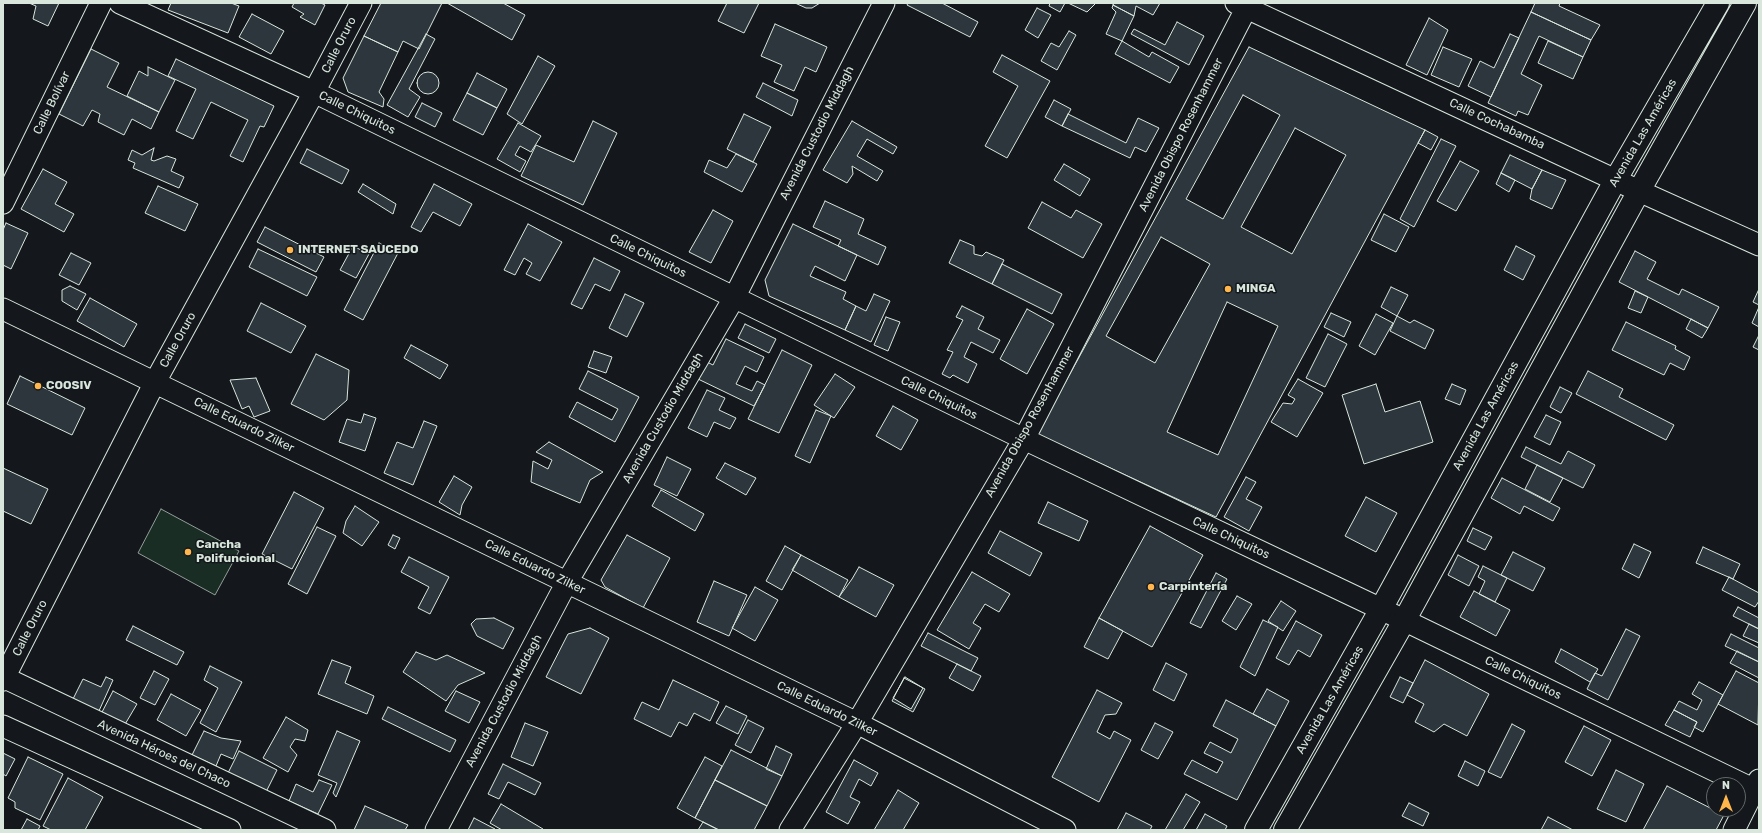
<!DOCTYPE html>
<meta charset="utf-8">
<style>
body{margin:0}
#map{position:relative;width:1762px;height:833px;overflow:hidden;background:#14181c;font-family:Rubik,sans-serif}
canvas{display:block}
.frame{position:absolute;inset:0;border:4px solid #d8e6dc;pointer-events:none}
.north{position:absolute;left:1706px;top:777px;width:40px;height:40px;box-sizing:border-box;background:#14181c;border:1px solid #626a69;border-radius:50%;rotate:0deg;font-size:11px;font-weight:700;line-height:16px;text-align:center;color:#d8e6dc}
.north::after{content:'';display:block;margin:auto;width:14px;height:18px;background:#ffb74d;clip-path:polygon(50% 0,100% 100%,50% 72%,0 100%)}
</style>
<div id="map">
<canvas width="1762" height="833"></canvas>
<div class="frame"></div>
<div class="north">N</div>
</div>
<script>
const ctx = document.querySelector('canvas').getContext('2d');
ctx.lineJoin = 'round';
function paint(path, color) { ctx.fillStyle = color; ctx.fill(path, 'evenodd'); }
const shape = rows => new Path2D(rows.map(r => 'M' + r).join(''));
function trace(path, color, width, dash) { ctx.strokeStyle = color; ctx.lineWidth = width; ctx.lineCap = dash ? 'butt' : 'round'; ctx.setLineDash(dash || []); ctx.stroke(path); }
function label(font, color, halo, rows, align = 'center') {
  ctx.font = font + ' Rubik,sans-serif'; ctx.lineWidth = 3; ctx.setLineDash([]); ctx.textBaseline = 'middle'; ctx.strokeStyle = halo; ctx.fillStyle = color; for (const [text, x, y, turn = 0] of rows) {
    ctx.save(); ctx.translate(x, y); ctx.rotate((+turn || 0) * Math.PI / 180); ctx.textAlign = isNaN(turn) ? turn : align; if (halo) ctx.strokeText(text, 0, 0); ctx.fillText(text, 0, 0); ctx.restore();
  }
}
const green = shape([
 [161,509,239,551,215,595,138,553,161,509]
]);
paint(green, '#1a2d24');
trace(green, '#939e99', 1);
const building = shape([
 [29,3,59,3,48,26,33,19,36,6,29,3],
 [171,3,231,3,239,6,228,33,168,10,171,3],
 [294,3,321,3,325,5,315,25,300,17,304,14,292,7,294,3],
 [381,3,442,3,419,49,403,41,398,52,364,36,381,3],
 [447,3,503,3,525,15,512,40,447,3],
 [727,3,759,3,744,33,718,21,727,3],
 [795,3,820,3,812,8,806,8,795,3],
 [908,3,942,3,978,22,970,37,907,5,908,3],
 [1050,3,1065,3,1060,12,1049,6,1050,3],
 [1068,3,1096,3,1087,12,1068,3],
 [1114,3,1160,3,1153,15,1136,6,1134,16,1113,5,1114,3],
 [1535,3,1560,3,1559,6,1600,25,1591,40,1531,12,1535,3],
 [1113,5,1134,16,1122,41,1106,34,1116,12,1112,8,1113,5],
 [1037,8,1051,15,1038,38,1025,30,1037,8],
 [1531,12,1591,40,1583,57,1539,36,1521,74,1542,85,1528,115,1518,111,1516,116,1488,103,1531,12],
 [252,14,284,31,271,54,239,37,252,14],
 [1429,18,1448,30,1427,75,1406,65,1429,18],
 [1177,22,1204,36,1189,65,1131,34,1134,29,1165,45,1177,22],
 [775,24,827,47,816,72,805,67,794,91,774,82,782,65,761,56,775,24],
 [1069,31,1076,35,1057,70,1041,61,1051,43,1059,47,1069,31],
 [426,34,435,39,409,89,420,97,408,117,387,105,426,34],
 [1510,34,1519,38,1491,97,1468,86,1480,61,1494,68,1510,34],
 [364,36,398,52,379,92,384,99,383,107,348,92,343,78,364,36],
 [1122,41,1149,57,1152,52,1179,67,1170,83,1115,54,1122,41],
 [1548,41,1583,57,1573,79,1538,63,1548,41],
 [1249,47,1425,130,1216,517,1037,434,1249,47],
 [1443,47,1472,59,1459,87,1431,75,1443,47],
 [91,49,119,63,107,87,159,112,151,129,132,119,124,135,98,122,100,114,92,110,83,126,59,114,91,49],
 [1002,55,1050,81,1007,158,985,146,1018,86,993,72,1002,55],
 [538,56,555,66,522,124,507,114,538,56],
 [176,59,274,106,264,127,260,126,243,162,230,156,248,120,211,102,193,139,176,131,196,89,168,76,176,59],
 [148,67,175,80,159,112,127,96,139,71,148,76,148,67],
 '417 83a11 11 0 1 1 22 0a11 11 0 1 1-22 0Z',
 [477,73,507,89,497,108,467,93,477,73],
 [763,83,798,100,792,116,756,97,763,83],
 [467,93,497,108,483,135,453,120,467,93],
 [1243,95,1280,115,1223,219,1186,199,1243,95],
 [1054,100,1071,109,1062,126,1045,117,1054,100],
 [422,103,442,113,435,127,415,117,422,103],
 [744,114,771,127,753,162,727,149,744,114],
 [1068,114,1126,143,1138,118,1159,128,1146,152,1135,147,1130,158,1062,126,1068,114],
 [593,121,617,133,583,205,521,176,536,145,574,162,593,121],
 [852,121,897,147,893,154,867,139,857,156,883,171,877,181,852,166,853,174,847,183,823,170,852,121],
 [518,123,541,136,531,152,520,146,515,155,526,161,520,172,497,159,518,123],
 [1295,128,1346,155,1292,254,1241,227,1295,128],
 [1425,130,1438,137,1431,150,1418,143,1425,130],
 [1441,139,1456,146,1414,227,1400,219,1441,139],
 [154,148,151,160,154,161,167,156,176,159,171,171,184,177,179,188,133,168,135,163,128,160,132,150,142,155,154,148],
 [307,149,349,170,342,184,300,163,307,149],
 [736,154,757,164,742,192,704,172,709,160,727,168,736,154],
 [1510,155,1542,170,1532,189,1501,173,1510,155],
 [1460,161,1479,171,1456,211,1437,201,1460,161],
 [1064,164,1090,179,1080,196,1054,180,1064,164],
 [43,169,67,182,55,204,74,214,64,232,21,209,43,169],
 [1542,170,1566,180,1552,209,1530,199,1532,189,1542,170],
 [1501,173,1515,180,1509,192,1496,184,1501,173],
 [363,184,396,204,393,214,358,192,363,184],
 [434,184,472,204,460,226,433,212,421,232,411,227,434,184],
 [158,186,198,204,185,231,145,213,158,186],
 [825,201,864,219,858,234,886,247,878,265,838,246,841,240,813,227,825,201],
 [1042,202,1071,218,1076,210,1102,224,1083,258,1028,228,1042,202],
 [713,210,733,221,711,263,689,252,713,210],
 [1384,214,1409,227,1396,252,1371,240,1384,214],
 [6,223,28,233,11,269,3,265,3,230,6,223],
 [528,224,562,242,540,281,526,274,532,263,524,258,515,275,504,270,528,224],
 [793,224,857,255,845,281,815,266,810,276,846,292,843,299,856,306,845,330,769,296,765,280,793,224],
 [265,227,324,257,316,272,257,242,265,227],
 [1161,237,1210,264,1155,363,1106,336,1161,237],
 [960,240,974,246,974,254,982,256,986,252,1004,260,992,284,949,263,960,240],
 [379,243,398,253,363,320,344,310,379,243],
 [353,246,369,254,356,278,340,270,353,246],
 [1516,246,1535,256,1523,280,1504,270,1516,246],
 [258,249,317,277,307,296,249,267,258,249],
 [1635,251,1656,262,1647,279,1679,295,1682,289,1719,307,1708,328,1619,282,1635,251],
 [71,253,91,263,79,285,59,275,71,253],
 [594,258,620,271,610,291,595,284,582,309,571,304,594,258],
 [1002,264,1062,294,1052,314,992,284,1002,264],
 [70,286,86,294,77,310,62,301,62,290,70,286],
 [1391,287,1408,295,1397,316,1381,307,1391,287],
 [1759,289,1759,305,1753,302,1759,289],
 [1635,291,1648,297,1641,313,1628,308,1635,291],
 [625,294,644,303,627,337,609,328,625,294],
 [874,294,890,301,871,342,845,330,856,306,866,311,874,294],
 [90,298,137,324,124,347,77,321,90,298],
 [1227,302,1278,326,1218,455,1167,432,1227,302],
 [261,303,306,326,291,353,247,331,261,303],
 [962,306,984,317,978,329,1000,340,993,353,971,342,964,357,977,364,968,383,953,375,950,378,942,374,953,352,947,350,963,320,956,317,962,306],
 [1759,307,1759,327,1752,323,1759,307],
 [1027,309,1054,324,1027,374,1000,359,1027,309],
 [1331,313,1351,322,1344,337,1324,327,1331,313],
 [1376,314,1393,323,1375,355,1359,346,1376,314],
 [1397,316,1410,323,1414,320,1434,330,1425,349,1390,331,1397,316],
 [886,317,900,322,888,351,874,345,886,317],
 [1691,319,1708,328,1702,338,1686,329,1691,319],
 [1626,322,1676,346,1675,349,1690,357,1684,370,1670,363,1664,375,1612,350,1626,322],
 [745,324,776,339,769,353,738,338,745,324],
 [1328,334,1347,344,1325,387,1306,378,1328,334],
 [1759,335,1759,350,1753,347,1759,335],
 [726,339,764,357,757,372,745,366,736,384,752,391,757,381,765,385,754,406,698,379,707,362,713,365,726,339],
 [411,345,448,365,440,379,404,358,411,345],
 [782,350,812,365,779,433,748,419,782,350],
 [594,351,612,357,606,373,588,367,594,351],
 [316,354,349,370,347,400,324,420,291,404,316,354],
 [588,371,639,397,615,442,569,417,577,402,612,420,618,409,579,389,588,371],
 [1588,371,1623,389,1619,397,1674,425,1666,440,1576,394,1588,371],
 [835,374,855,387,834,418,814,405,835,374],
 [20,376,85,408,72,435,7,404,20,376],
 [256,378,270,411,254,417,249,406,242,409,230,380,256,378],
 [1298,379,1323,393,1297,437,1271,422,1283,403,1292,404,1295,399,1288,395,1298,379],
 [1376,384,1385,412,1420,401,1433,442,1364,464,1342,395,1376,384],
 [1452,384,1466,390,1460,405,1445,399,1452,384],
 [1560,387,1572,393,1561,413,1550,407,1560,387],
 [707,390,725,398,719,410,736,418,730,429,714,422,707,437,688,428,707,390],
 [893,406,918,420,901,450,876,436,893,406],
 [816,410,831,416,810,463,795,456,816,410],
 [364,414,376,418,365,451,339,442,347,419,361,423,364,414],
 [1546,415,1561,422,1550,445,1534,437,1546,415],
 [424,421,437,426,413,485,384,473,397,442,413,448,424,421],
 [549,442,603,472,590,480,580,503,531,482,533,461,548,469,552,460,536,452,549,442],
 [1526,447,1561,464,1568,451,1595,465,1583,488,1521,457,1526,447],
 [667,457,691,469,677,496,654,485,667,457],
 [725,463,756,478,746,495,716,478,725,463],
 [1537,465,1563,478,1550,502,1525,489,1537,465],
 [3,468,48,489,31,524,3,511,3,468],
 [454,476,472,487,462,505,460,515,439,502,454,476],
 [1246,477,1256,482,1246,499,1262,507,1249,531,1224,517,1246,477],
 [1502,478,1560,508,1553,521,1524,506,1520,514,1491,498,1502,478],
 [661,490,704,514,695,531,652,506,661,490],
 [294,492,324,508,292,569,262,554,294,492],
 [1366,497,1397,513,1376,552,1345,536,1366,497],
 [1048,502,1088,521,1079,541,1038,523,1048,502],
 [355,506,379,522,362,546,343,533,346,521,355,506],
 [1150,526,1203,555,1152,647,1099,618,1150,526],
 [317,527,336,536,307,594,288,584,317,527],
 [1473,528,1492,537,1485,550,1467,541,1473,528],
 [1000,531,1042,553,1030,576,988,553,1000,531],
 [393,535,400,538,395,549,388,545,393,535],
 [627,535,670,558,643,608,605,587,601,580,627,535],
 [1634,544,1651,552,1639,578,1622,569,1634,544],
 [785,546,801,555,782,590,766,581,785,546],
 [1703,547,1740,564,1733,579,1696,563,1703,547],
 [1513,552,1545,568,1533,591,1501,575,1513,552],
 [801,555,848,580,839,597,792,570,801,555],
 [1458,555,1479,566,1469,586,1448,575,1458,555],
 [409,557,449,577,430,614,418,608,429,587,401,572,409,557],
 [1483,566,1507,578,1495,602,1479,594,1485,581,1478,577,1483,566],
 [859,567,894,585,876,617,839,597,852,579,859,567],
 [972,572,1010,594,999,612,985,604,973,623,981,628,969,649,937,630,972,572],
 [1216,573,1227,579,1201,628,1190,623,1216,573],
 [1729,577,1759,593,1759,601,1755,607,1722,590,1729,577],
 [714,581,747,595,729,636,697,622,714,581],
 [755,587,778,600,755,641,732,628,755,587],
 [1474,591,1510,610,1496,636,1460,617,1474,591],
 [1237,596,1252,604,1236,630,1222,621,1237,596],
 [1281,601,1296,611,1283,631,1268,621,1281,601],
 [1738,607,1759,618,1759,629,1733,616,1738,607],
 [494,618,514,628,503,649,477,636,471,624,476,619,494,618],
 [1099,618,1123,631,1108,659,1084,647,1099,618],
 [1263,620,1278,627,1255,676,1240,667,1263,620],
 [1296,621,1322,635,1310,657,1298,650,1289,665,1276,658,1296,621],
 [1749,624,1759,629,1759,643,1743,636,1749,624],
 [133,626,184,652,177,665,126,640,133,626],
 [590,628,609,638,581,694,546,677,568,634,590,628],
 [1626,629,1640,636,1608,700,1587,689,1595,673,1602,676,1626,629],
 [928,633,978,658,971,671,921,646,928,633],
 [1731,634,1759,648,1759,662,1725,646,1731,634],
 [1561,649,1598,669,1590,682,1555,662,1561,649],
 [1737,651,1759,662,1759,678,1730,663,1737,651],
 [416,652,436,660,447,655,485,673,458,685,446,701,403,672,416,652],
 [332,660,351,667,345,683,374,696,367,714,318,694,332,660],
 [1425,660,1489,694,1467,736,1444,724,1434,732,1415,722,1424,704,1407,695,1425,660],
 [1166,663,1187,674,1174,701,1153,690,1166,663],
 [957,664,981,676,973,691,949,678,957,664],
 [210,666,242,682,216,732,200,723,218,688,204,680,210,666],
 [154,671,169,679,155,705,140,698,154,671],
 [1736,671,1759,683,1758,725,1718,704,1736,671],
 [106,677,113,680,98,713,72,701,83,679,101,687,106,677],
 [905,677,923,688,911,709,893,698,905,677],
 [1400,677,1413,683,1403,703,1390,697,1400,677],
 [904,678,925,689,913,712,892,701,904,678],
 [673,680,719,702,710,721,694,713,687,726,679,722,671,737,634,719,642,702,659,710,673,680],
 [1699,682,1723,695,1703,732,1694,727,1697,722,1674,710,1679,701,1697,710,1702,700,1692,694,1699,682],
 [1267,689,1289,701,1276,726,1253,714,1267,689],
 [1097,690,1122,703,1116,714,1105,715,1097,732,1110,739,1114,731,1131,740,1099,802,1052,777,1097,690],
 [113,691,137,704,124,726,101,714,113,691],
 [456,691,480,702,469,723,445,711,456,691],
 [171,694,201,710,186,736,157,720,171,694],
 [1226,700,1276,726,1237,800,1184,774,1192,760,1217,773,1223,762,1204,753,1210,742,1231,753,1238,739,1213,726,1226,700],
 [726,706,747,716,738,734,716,723,726,706],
 [388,707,456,740,450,752,382,719,388,707],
 [1674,710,1697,722,1690,737,1665,725,1674,710],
 [286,717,308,730,305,741,295,739,290,747,297,755,288,772,263,758,286,717],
 [748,720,764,728,751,753,735,745,748,720],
 [525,723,548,732,533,766,511,757,525,723],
 [1155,723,1173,732,1158,759,1141,750,1155,723],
 [1512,724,1525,731,1501,778,1488,772,1512,724],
 [1584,726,1611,740,1592,776,1565,762,1584,726],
 [204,731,221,738,241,741,233,759,221,754,216,766,192,755,204,731],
 [337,731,360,741,336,797,333,793,337,783,318,775,337,731],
 [776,746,792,754,782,776,766,769,776,746],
 [731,750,782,776,767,806,715,780,731,750],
 [239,751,277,770,264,796,226,777,239,751],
 [3,753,15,759,6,776,3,774,3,753],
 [28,757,63,774,40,820,15,808,15,802,8,798,28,757],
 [705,757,722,766,695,818,677,808,705,757],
 [854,760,878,773,871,786,859,779,850,797,860,802,848,824,826,812,854,760],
 [1465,761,1485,771,1478,786,1458,776,1465,761],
 [503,764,541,783,535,795,508,782,499,799,488,794,503,764],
 [1616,770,1644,784,1626,822,1597,809,1616,770],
 [68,778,103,797,85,830,51,830,43,826,68,778],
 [319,780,332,785,318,814,289,801,296,784,313,792,319,780],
 [715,780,767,806,754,830,719,830,695,818,715,780],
 [1667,786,1724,815,1716,830,1643,830,1667,786],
 [898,790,919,803,903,830,874,830,898,790],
 [1186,794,1200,802,1183,830,1165,830,1186,794],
 [1409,803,1429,813,1423,826,1402,816,1409,803],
 [501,804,543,829,542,830,502,830,490,823,501,804],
 [365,806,408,825,405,830,354,830,365,806],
 [1126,813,1152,826,1150,830,1117,830,1126,813],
 [1205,814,1227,826,1225,830,1196,830,1205,814],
 [1548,817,1573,830,1541,830,1548,817],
 [474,818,495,829,494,830,468,830,474,818],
 [27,819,40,826,38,830,21,830,27,819],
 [703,822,719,830,698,830,703,822]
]);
paint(building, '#2c363c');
trace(building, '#d8e6dc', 1);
const minor = shape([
 [120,3,314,92,1024,439,1381,609,1759,792],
 [1236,3,1639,191,1759,245],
 [3,203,101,3],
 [3,309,857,723,1065,830],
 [3,677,325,830],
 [3,680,155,382,314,92,361,3],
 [3,726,230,830],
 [436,830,567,582,734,298,884,3],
 [790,830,857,723,1024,439,1249,3],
 [1734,830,1759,780]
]);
const major = shape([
 [1256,830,1381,609,1616,179,1718,3],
 [1285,830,1404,621,1639,191,1745,3]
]);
trace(minor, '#d8e6dc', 23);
trace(major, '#d8e6dc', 24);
trace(minor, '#14181c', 21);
trace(major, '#14181c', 22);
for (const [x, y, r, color] of [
 [290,250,4,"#ffb74d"],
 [1228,289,4,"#ffb74d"],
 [38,386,4,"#ffb74d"],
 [188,552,4,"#ffb74d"],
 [1151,587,4,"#ffb74d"]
]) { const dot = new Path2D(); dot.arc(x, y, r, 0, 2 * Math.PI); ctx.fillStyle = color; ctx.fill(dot); trace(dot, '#14181c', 1.5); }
label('12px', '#d8e6dc', '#14181c', [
 ["Calle Oruro",339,45,-63],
 ["Calle Bolívar",52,103,-64],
 ["Calle Chiquitos",357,113,26],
 ["Calle Cochabamba",1497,124,25],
 ["Avenida Custodio Middagh",817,133,-63],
 ["Avenida Las Américas",1643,133,-60],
 ["Avenida Obispo Rosenhammer",1181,135,-63],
 ["Calle Chiquitos",648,256,26],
 ["Calle Oruro",178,340,-61],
 ["Calle Chiquitos",939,398,26],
 ["Avenida Las Américas",1486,416,-61],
 ["Avenida Custodio Middagh",663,418,-60],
 ["Avenida Obispo Rosenhammer",1030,422,-61],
 ["Calle Eduardo Zilker",244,425,26],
 ["Calle Chiquitos",1231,538,25],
 ["Calle Eduardo Zilker",535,567,26],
 ["Calle Oruro",30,628,-63],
 ["Calle Chiquitos",1523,678,26],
 ["Avenida Las Américas",1330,700,-60],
 ["Avenida Custodio Middagh",504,701,-62],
 ["Calle Eduardo Zilker",827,709,26],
 ["Avenida Héroes del Chaco",164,754,25]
]);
label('bold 12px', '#d8e6dc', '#14181c', [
 ["INTERNET SAUCEDO",298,250],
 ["MINGA",1236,289],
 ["COOSIV",46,386],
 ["Cancha",196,545],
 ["Polifuncional",196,559],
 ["Carpintería",1159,587]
], 'left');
</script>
